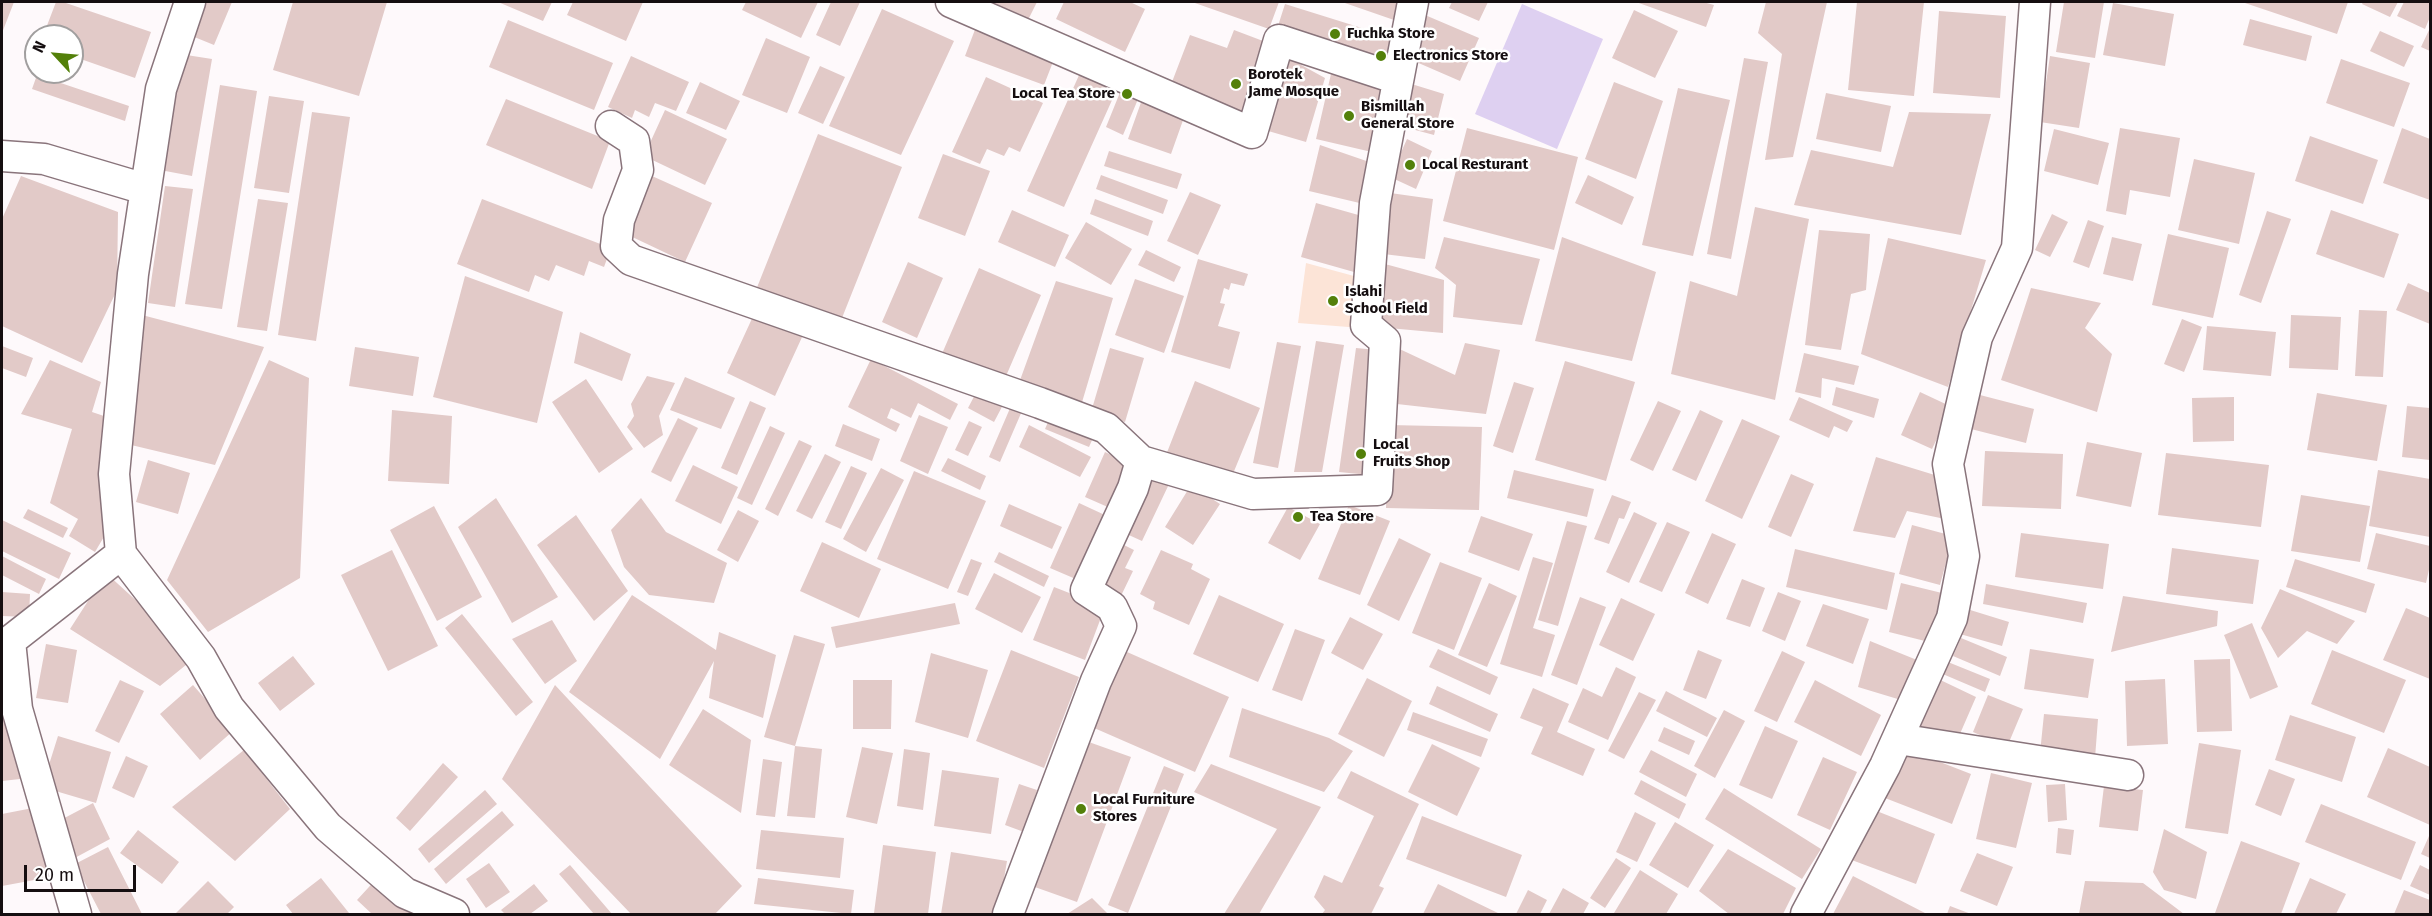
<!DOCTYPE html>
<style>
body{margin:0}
#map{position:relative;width:2432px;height:916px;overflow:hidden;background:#fef9fb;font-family:"Fira Sans",sans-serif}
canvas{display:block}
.frame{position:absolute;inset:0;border:3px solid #150e10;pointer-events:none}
.north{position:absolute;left:24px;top:24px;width:60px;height:60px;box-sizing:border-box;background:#fff;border:2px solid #a19f9f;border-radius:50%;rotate:296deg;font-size:16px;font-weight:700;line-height:24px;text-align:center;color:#150e10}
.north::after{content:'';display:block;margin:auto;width:21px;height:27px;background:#53800a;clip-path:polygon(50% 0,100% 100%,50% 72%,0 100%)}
.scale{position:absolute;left:24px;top:865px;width:112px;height:27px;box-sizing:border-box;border:3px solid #150e10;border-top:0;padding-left:8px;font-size:18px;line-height:21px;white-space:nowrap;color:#150e10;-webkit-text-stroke:4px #fff;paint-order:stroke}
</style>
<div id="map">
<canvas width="2432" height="916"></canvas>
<div class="frame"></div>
<div class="north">N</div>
<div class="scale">20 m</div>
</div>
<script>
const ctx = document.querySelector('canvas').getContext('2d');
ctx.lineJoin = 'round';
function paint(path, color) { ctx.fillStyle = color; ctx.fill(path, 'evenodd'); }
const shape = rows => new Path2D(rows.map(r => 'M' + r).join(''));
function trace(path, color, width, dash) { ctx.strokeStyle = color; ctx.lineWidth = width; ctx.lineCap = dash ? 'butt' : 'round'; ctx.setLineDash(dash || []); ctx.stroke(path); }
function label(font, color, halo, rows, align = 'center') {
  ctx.font = font + ' "Fira Sans",sans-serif'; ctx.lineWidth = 5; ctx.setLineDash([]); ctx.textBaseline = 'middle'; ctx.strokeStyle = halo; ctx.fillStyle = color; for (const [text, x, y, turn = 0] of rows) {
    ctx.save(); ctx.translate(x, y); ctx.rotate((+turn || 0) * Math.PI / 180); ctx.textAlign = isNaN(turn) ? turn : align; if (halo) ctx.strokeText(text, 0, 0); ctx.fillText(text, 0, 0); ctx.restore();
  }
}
paint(shape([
 [1306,263,1365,279,1361,328,1298,323]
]), '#fce4d7');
paint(shape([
 [1522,4,1603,39,1557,149,1475,114]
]), '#ded0f1');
paint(shape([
 [2,2,14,2,2,33],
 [56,2,63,2,151,32,135,78,72,56,72,36,43,36],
 [200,2,232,2,214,45,187,34],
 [293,2,387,2,359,96,273,70],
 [498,2,552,2,543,21],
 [573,2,643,2,626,41,567,15],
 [746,2,818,2,801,38,742,10],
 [831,2,860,2,840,46,816,35],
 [977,2,1037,2,1025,26],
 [1064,2,1130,2,1145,9,1125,52,1056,19],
 [1192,2,1279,2,1269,29],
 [1342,2,1400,2,1394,20],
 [1452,2,1488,2,1479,21,1449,8],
 [1636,2,1703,2,1714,5,1706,27],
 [1766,2,1827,2,1793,157,1765,160,1782,54,1758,33],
 [1857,2,1924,2,1914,96,1848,90],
 [2064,2,2104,2,2095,58,2056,52],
 [2242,2,2348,2,2337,34],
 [2363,2,2398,2,2390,17,2362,4],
 [2404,2,2430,2,2430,17,2425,29,2397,16],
 [2113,3,2174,14,2165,66,2103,55],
 [1285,4,1397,39,1389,64,1277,29],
 [882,9,954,41,901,155,829,126],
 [1634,10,1678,31,1655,78,1612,58],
 [1939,11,2006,16,2000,98,1933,93],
 [1425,15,1479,38,1460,81,1407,58],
 [979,19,1058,49,1044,85,965,56],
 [2250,19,2312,36,2306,61,2243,45],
 [508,20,613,63,594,110,489,67],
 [2430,28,2430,51,2421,47],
 [1234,30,1271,44,1244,115,1167,95,1190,35,1227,48],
 [2380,31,2414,46,2404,67,2370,51],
 [766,38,810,57,787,113,742,95],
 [180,54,212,59,192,176,160,170],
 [1283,55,1325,78,1306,142,1258,128],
 [631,56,689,82,676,111,655,103,649,117,635,110,632,118,608,107],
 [2050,56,2090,63,2079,128,2040,122],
 [1744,58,1768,62,1731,259,1707,254],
 [2341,59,2410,83,2394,127,2326,103],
 [820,66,845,77,823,124,798,113],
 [1080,73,1117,89,1064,207,1027,191],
 [1331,74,1389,92,1376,153,1316,139],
 [37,75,129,106,125,121,32,89],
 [986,77,1043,103,1020,152,1009,147,1004,156,987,149,980,164,952,152],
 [700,82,740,101,726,130,686,113],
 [1405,82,1444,94,1434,135,1393,124],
 [1614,82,1663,101,1636,179,1585,159],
 [220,85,257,91,222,309,185,304],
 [1123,85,1141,92,1123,135,1106,127],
 [1678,88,1730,100,1693,256,1642,245],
 [1826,93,1891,106,1881,152,1816,139],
 [1144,94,1187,109,1171,154,1128,139],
 [269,96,304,101,289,193,254,188],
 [506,99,610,141,592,189,486,145],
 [665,110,727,139,705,185,644,156],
 [312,112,350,117,316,341,278,335],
 [1909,112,1991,114,1961,235,1794,205,1811,150,1893,167],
 [1467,128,1578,157,1554,250,1443,221],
 [2120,128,2180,138,2170,197,2130,190,2126,215,2106,211],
 [2402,128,2430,139,2430,200,2383,183],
 [2054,129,2109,143,2098,185,2044,171],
 [818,134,902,167,838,328,754,295],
 [2310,136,2378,160,2363,204,2295,181],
 [1407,139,1432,151,1416,189,1390,177],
 [1320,145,1378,165,1368,205,1309,191],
 [1109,151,1182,174,1177,189,1104,166],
 [943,154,990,171,965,236,918,218],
 [2194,159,2255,173,2239,244,2178,230],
 [1101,175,1168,200,1163,214,1096,189],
 [1588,175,1634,197,1622,225,1575,203],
 [21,176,118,212,117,290,82,363,2,326,2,219],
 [652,176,712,203,685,262,626,234],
 [165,186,193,189,175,307,148,303],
 [1190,192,1221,205,1198,255,1167,241],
 [1383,192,1433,199,1425,259,1375,253],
 [258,199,288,203,267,331,237,327],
 [482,199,611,248,604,267,589,261,584,276,556,265,549,281,535,275,529,292,457,264],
 [1095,199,1153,221,1148,236,1090,214],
 [1316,203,1369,218,1354,272,1301,257],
 [1755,207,1809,219,1775,400,1671,374,1690,281,1737,296],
 [1012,210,1069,235,1055,267,998,242],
 [2331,210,2399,234,2384,278,2316,254],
 [2267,211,2291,219,2261,303,2239,295],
 [2052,214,2068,222,2050,257,2035,250],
 [2088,220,2104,226,2089,268,2073,262],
 [1086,222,1132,249,1111,285,1065,258],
 [1819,230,1870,234,1866,290,1851,294,1841,350,1805,345],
 [2168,234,2229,248,2213,318,2152,305],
 [1444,237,1540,259,1522,325,1453,317,1456,285,1435,268],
 [1562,237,1656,272,1632,361,1535,341],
 [2112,237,2142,244,2133,281,2103,274],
 [1888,238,1986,260,1948,387,1861,354],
 [1146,250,1181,267,1174,282,1138,265],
 [1198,259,1248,274,1244,286,1231,283,1229,290,1224,288,1220,303,1225,304,1218,326,1240,332,1230,369,1171,352],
 [908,262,943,278,917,338,882,322],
 [1385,264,1444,280,1443,333,1378,327],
 [979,268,1041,295,1003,383,941,356],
 [465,276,563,312,537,423,433,397],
 [1135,279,1184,296,1164,353,1115,335],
 [1056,281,1113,298,1080,409,1019,383],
 [2408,283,2430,293,2430,324,2396,310],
 [2031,288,2101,303,2085,328,2112,354,2097,412,2001,380],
 [2359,310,2387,311,2383,377,2355,376],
 [755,312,803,335,775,396,727,373],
 [142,315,264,347,215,465,127,444],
 [2291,315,2341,317,2338,370,2289,368],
 [2182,319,2202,327,2184,372,2164,364],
 [2207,326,2276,332,2271,376,2203,370],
 [580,332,631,354,622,381,574,363],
 [1316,341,1344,345,1322,472,1294,472],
 [1277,342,1301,346,1278,468,1253,463],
 [1465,343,1500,350,1486,414,1388,403,1391,345,1455,375],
 [2,346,33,358,26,377,2,368],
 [355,347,419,357,413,396,349,386],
 [1110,348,1144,358,1125,422,1091,412],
 [1356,348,1377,350,1369,475,1339,472],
 [1804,353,1859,366,1854,385,1822,378,1821,398,1795,392],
 [871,359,958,404,950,420,918,403,911,418,891,408,887,418,900,424,896,432,848,407],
 [50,360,101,382,92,412,107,417,105,535,95,552,69,536,78,519,50,503,72,429,21,414],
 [269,360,309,378,300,578,208,632,167,580],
 [1565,361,1635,382,1606,481,1535,460],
 [647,376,675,383,659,416,663,435,644,448,627,427,634,416,631,404],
 [685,377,735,398,721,429,670,410],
 [586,379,633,449,599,473,552,402],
 [1195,381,1260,408,1230,481,1166,455],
 [1514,382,1534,388,1513,453,1493,446],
 [1836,387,1879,399,1874,418,1832,405],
 [978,389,1004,403,994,422,968,408],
 [1920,392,1952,407,1932,449,1901,435],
 [2317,393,2387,405,2377,461,2307,450],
 [1980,395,2034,409,2026,443,1971,429],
 [1799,397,1853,421,1847,432,1834,426,1829,438,1789,420],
 [2234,397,2234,441,2193,442,2192,398],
 [750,401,766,408,737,475,721,468],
 [1658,401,1681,411,1653,471,1630,460],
 [1011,406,1022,411,1000,462,989,457],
 [2407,406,2430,408,2430,460,2402,457],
 [392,410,452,416,449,484,388,481],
 [1700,410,1723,421,1696,481,1672,470],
 [1052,413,1096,431,1089,447,1045,429],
 [919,415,948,427,928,474,900,461],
 [678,418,698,428,671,482,651,472],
 [1742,419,1780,436,1742,519,1705,501],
 [969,421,982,427,968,456,955,450],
 [843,424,880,439,872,461,835,446],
 [1029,425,1091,457,1080,477,1019,447],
 [1389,425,1482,427,1479,510,1386,508],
 [770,426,785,433,752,505,737,498],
 [799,440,812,446,778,516,765,509],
 [2087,442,2142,453,2131,507,2076,496],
 [1985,451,2063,454,2061,509,1982,506],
 [1105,452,1130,464,1110,508,1085,497],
 [2166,453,2269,465,2261,527,2158,515],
 [825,454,841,462,812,519,796,511],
 [1876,457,1938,476,1945,519,1907,511,1895,538,1853,531],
 [948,458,986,476,980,490,941,471],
 [148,460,190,473,178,514,136,502],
 [693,465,738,487,721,524,675,501],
 [851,466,867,473,841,529,825,522],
 [881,468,904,480,866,552,843,539],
 [1514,470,1594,489,1587,517,1507,498],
 [2378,470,2430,479,2430,537,2369,526],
 [914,471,986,501,948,589,877,559],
 [1149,471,1170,482,1142,541,1120,531],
 [1791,474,1814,484,1791,537,1768,527],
 [1191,485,1220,504,1193,545,1165,527],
 [1612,495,1631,502,1624,519,1619,518,1609,544,1594,539],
 [2301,495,2370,506,2360,562,2291,551],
 [496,498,558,597,512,623,458,527],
 [641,498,666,532,727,563,714,603,649,595,624,567,611,530],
 [1079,503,1107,516,1078,580,1050,568],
 [1009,504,1062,527,1052,549,1000,526],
 [1349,505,1390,521,1360,595,1318,579],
 [434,506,482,597,437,621,390,530],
 [1288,507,1320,524,1300,560,1268,543],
 [28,509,68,528,63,538,23,518],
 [738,510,759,521,738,562,717,550],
 [1634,512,1657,523,1629,583,1606,572],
 [576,515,628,591,594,621,537,545],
 [1481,516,1533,534,1519,571,1468,552],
 [2,520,71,553,59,579,2,551],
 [1567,521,1587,526,1558,626,1538,620],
 [1667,522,1690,532,1662,592,1639,582],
 [1912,525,1953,536,1940,585,1899,574],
 [1712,533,1736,544,1708,604,1685,593],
 [2021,533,2109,544,2103,589,2015,577],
 [2376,533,2430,546,2430,565,2426,583,2367,569],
 [1399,538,1431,554,1399,621,1367,605],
 [822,542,881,569,859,618,800,591],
 [1122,544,1134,550,1125,568,1133,571,1119,600,1100,591],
 [2172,548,2259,560,2253,604,2166,594],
 [1795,549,1895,573,1887,610,1786,587],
 [392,550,438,646,388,671,341,575],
 [1161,550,1193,564,1191,569,1210,579,1189,625,1153,609,1155,602,1140,594],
 [999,552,1049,576,1044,587,994,562],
 [2,556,46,579,39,594,2,575],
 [1533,557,1553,563,1533,628,1555,635,1542,677,1500,664],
 [971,559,982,563,968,596,957,592],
 [2295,559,2375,584,2366,613,2286,587],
 [1440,562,1482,578,1454,650,1412,633],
 [106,573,197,656,160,686,70,629],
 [994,573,1041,597,1022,633,975,609],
 [1742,579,1765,588,1750,627,1726,619],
 [1489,583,1517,596,1487,667,1458,655],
 [1901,583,1942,593,1929,642,1889,632],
 [1986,584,2087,603,2083,623,1983,604],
 [1054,587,1105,607,1085,660,1033,640],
 [2280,589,2355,621,2337,644,2307,631,2278,658,2261,628],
 [2,592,30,594,29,617,2,616],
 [1778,592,1801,601,1785,641,1762,631],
 [632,595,716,650,719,632,776,655,763,718,709,698,714,661,660,759,569,692],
 [1219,595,1284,624,1258,682,1193,654],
 [2123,596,2218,611,2217,626,2111,652],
 [1580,597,1606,607,1577,685,1551,675],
 [1621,598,1655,614,1633,661,1599,645],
 [955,603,960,624,836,648,831,627],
 [1823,604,1869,619,1853,664,1806,646],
 [2406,608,2430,618,2430,679,2383,660],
 [1967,609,2009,622,2002,646,1960,634],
 [462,614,533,702,516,716,445,628],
 [1350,617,1383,634,1363,670,1331,653],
 [552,620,577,661,545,684,512,639],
 [2252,623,2278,687,2250,699,2224,635],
 [1295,629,1325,640,1302,701,1272,690],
 [794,635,825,644,795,746,822,749,815,818,787,816,795,746,764,737],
 [1961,638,2007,657,2000,676,1953,656],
 [1870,641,1917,660,1901,700,1858,687],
 [46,644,77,650,68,703,36,698],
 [1118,648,1229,697,1195,772,1085,724],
 [1438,649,1498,677,1490,695,1429,667],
 [2030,649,2094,659,2088,698,2024,689],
 [1011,650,1079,677,1044,768,976,741],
 [1698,650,1722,660,1706,699,1683,690],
 [2332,650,2406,680,2384,733,2311,704],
 [1782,651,1805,662,1777,722,1754,711],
 [931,653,988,670,968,738,915,722],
 [293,656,315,684,280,711,258,683],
 [2230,659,2232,731,2197,732,2194,660],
 [1943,660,1990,679,1985,692,1938,672],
 [1616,667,1636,677,1608,740,1568,722,1583,688,1602,697],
 [1932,676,1976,697,1956,743,1910,722],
 [1367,678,1412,701,1384,757,1338,734],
 [2165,679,2168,744,2127,746,2125,681],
 [120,680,144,691,119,743,95,731],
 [853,680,892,680,891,729,853,729],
 [1815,680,1881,715,1861,756,1794,722],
 [193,685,233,731,200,760,160,714],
 [555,685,742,886,715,914,631,914,502,779],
 [1437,686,1498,714,1490,732,1429,704],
 [1533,688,1569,704,1557,732,1595,749,1583,776,1531,754,1543,727,1520,718],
 [1666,691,1717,718,1707,737,1656,711],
 [1639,692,1656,700,1624,759,1608,751],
 [1988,695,2023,709,2007,747,1973,732],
 [1242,708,1329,738,1353,751,1324,792,1229,757],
 [703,709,751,740,741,813,669,765],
 [2,710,17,711,29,778,2,781],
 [1724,710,1745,721,1715,778,1694,766],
 [1413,712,1488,739,1481,757,1407,730],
 [2044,714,2098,719,2095,758,2040,753],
 [2290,715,2356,737,2342,782,2275,760],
 [1765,726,1798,741,1772,799,1739,785],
 [1664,727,1695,741,1689,755,1658,741],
 [58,736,111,752,96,803,42,787],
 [1086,741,1131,757,1077,902,1032,886],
 [2199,743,2241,750,2228,834,2185,828],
 [1432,744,1480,768,1457,816,1408,792],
 [862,747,893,753,877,824,846,817],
 [1904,748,1971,774,1952,824,1885,798],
 [2388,748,2430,767,2430,825,2367,797],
 [904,749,930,753,923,810,897,806],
 [244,750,290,809,235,861,172,807],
 [1651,750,1697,774,1686,797,1639,772],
 [126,756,148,766,134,798,112,788],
 [1823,757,1857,772,1830,830,1797,815],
 [763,759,782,762,775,817,756,815],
 [443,763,458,777,410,831,396,818],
 [1211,764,1321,807,1259,914,1224,914,1277,829,1194,792],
 [1164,766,1184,774,1128,913,1108,905],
 [2269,769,2295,779,2281,816,2255,805],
 [942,770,999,778,991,834,934,826],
 [1351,771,1419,804,1379,886,1384,888,1371,914,1322,914,1325,910,1314,897,1324,875,1342,883,1374,816,1337,798],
 [1991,773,2032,783,2016,848,1976,839],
 [1641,780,1686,804,1679,819,1634,794],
 [1019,784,1037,790,1024,832,1005,825],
 [2065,784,2067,820,2048,822,2046,785],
 [2104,786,2143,790,2138,831,2099,827],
 [1724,788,1821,849,1802,879,1705,819],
 [485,790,497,804,429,863,418,849],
 [93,803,110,839,71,860,53,824],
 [2321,804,2416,842,2401,880,2305,842],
 [43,806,56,876,2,886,2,814],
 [1869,808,1935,834,1916,884,1849,859],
 [502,811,514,825,446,884,434,869],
 [1635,812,1656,823,1637,862,1616,852],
 [1422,816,1522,855,1506,897,1406,859],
 [1675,822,1714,845,1688,888,1649,865],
 [2058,828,2074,830,2071,855,2056,853],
 [2164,829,2207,852,2196,899,2164,890,2153,872],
 [138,830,179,862,162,884,120,853],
 [761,830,844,838,840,878,756,869],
 [2429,836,2430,837,2430,858,2421,854],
 [2241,841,2300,863,2281,914,2215,913],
 [883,845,936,852,928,914,874,913],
 [108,847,142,914,101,914,75,864],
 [1728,849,1796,888,1783,914,1729,914,1699,891],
 [951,852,1007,861,998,914,941,914],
 [1977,853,2013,867,1997,906,1960,891],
 [1616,858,1631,868,1605,908,1590,898],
 [489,863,510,892,486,908,466,879],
 [570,865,612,914,594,914,559,874],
 [2420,865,2430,870,2430,895,2410,886],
 [1640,870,1678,894,1666,914,1614,913],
 [379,876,420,914,372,914,357,900],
 [1853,876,1925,913,1924,914,1833,914],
 [321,878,349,913,293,914,286,905],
 [758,878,854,890,851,914,754,904],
 [2310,878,2346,894,2336,914,2294,914],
 [208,881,234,907,227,914,175,914],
 [2085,881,2143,883,2184,914,2079,914],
 [534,884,548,901,530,914,505,914,501,910],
 [1438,884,1500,914,1423,914],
 [1563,888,1589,903,1583,914,1549,914],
 [1528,890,1547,900,1540,914,1516,914],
 [2404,890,2430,900,2430,914,2394,914],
 [1092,898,1108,914,1067,914],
 [1950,906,1971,914,1947,914]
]), '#e2cac8');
const street = shape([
 [190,2,161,89,133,274,114,474,121,554,201,658,229,708,328,827,405,893,454,914],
 [951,2,1252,133,1279,40,1398,79],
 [611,126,634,141,638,170,619,220,616,246,631,260,1040,403,1106,428,1141,461,1253,494,1377,490,1385,341,1366,325,1375,203,1413,2],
 [2,156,44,159,145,189],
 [1898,739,2128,775],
 [76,914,17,709,10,641,121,554],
 [1008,914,1096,681,1121,626,1112,607,1086,590,1133,488,1141,461],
 [1806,914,1885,766,1952,618,1964,556,1948,464,1977,337,2017,248,2035,2]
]);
trace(street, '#89747b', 33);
trace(street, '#fff', 30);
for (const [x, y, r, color] of [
 [1335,34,6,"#53800a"],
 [1381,56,6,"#53800a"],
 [1236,84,6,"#53800a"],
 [1127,94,6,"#53800a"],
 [1349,116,6,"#53800a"],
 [1410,165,6,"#53800a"],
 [1333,301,6,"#53800a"],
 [1361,454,6,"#53800a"],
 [1298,517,6,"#53800a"],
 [1081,809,6,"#53800a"]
]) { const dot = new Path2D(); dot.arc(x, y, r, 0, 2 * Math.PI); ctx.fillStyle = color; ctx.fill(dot); trace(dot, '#fff', 2); }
label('bold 15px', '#150e10', '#fff', [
 ["Fuchka Store",1347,34],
 ["Electronics Store",1393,56],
 ["Borotek",1248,75],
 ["Jame Mosque",1248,92],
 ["Local Tea Store",1115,94,"right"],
 ["Bismillah",1361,107],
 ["General Store",1361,124],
 ["Local Resturant",1422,165],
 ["Islahi",1345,292],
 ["School Field",1345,309],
 ["Local",1373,445],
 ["Fruits Shop",1373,462],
 ["Tea Store",1310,517],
 ["Local Furniture",1093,800],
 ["Stores",1093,817]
], 'left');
</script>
